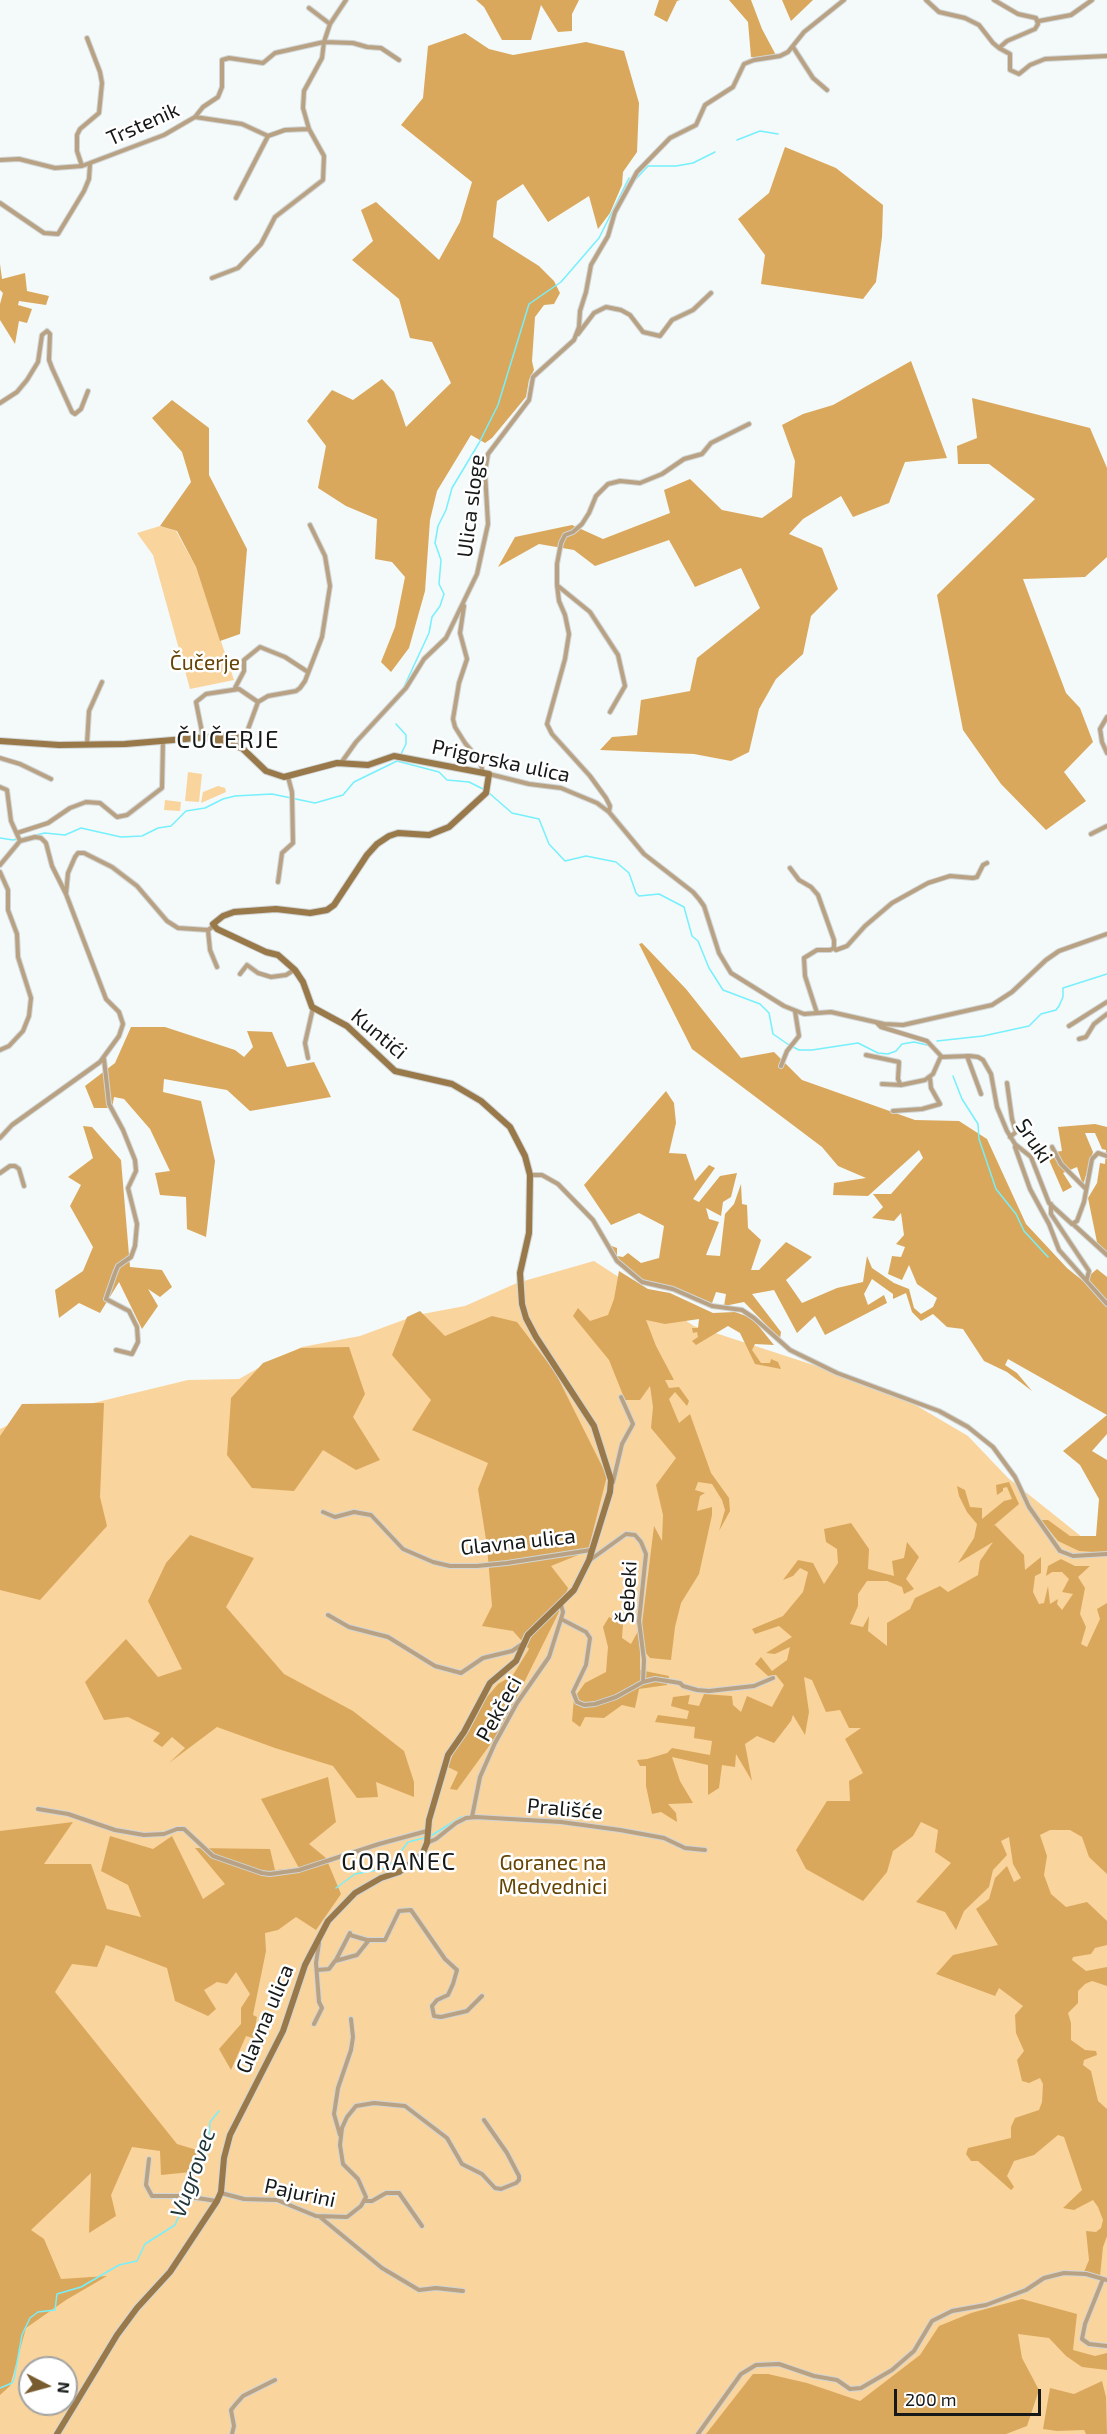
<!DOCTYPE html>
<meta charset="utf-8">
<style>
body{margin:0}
#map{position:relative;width:1107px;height:2434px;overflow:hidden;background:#f4f9f9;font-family:"Exo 2",sans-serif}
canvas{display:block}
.north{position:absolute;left:18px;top:2356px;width:60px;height:60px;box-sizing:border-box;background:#fff;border:2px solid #a2a3a3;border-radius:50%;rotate:96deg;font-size:16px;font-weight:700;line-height:24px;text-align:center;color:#171919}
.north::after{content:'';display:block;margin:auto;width:21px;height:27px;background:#785b2e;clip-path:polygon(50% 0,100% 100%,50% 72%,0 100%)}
.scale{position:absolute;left:894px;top:2389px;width:147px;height:27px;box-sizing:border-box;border:3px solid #171919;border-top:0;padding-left:8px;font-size:18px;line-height:21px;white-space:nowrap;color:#171919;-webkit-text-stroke:4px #fff;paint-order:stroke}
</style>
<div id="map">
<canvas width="1107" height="2434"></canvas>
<div class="north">N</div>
<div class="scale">200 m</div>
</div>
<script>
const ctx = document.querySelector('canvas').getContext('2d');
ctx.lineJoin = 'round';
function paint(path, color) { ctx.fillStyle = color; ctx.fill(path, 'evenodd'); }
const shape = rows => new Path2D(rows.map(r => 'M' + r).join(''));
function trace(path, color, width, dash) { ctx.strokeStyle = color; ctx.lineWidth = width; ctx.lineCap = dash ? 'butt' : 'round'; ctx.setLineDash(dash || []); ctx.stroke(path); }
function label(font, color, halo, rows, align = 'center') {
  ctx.font = font + ' "Exo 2",sans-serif'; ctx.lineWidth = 5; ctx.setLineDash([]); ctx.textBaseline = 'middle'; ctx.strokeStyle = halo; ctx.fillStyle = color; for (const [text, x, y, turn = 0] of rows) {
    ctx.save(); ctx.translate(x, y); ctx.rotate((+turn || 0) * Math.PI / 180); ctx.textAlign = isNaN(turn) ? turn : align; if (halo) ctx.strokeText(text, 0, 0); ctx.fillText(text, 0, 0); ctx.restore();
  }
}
paint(shape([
 [160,526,176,531,196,567,234,680,190,689,153,555,137,533],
 [188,772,202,774,199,802,185,801],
 [218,786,225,788,226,792,201,803,203,792],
 [165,800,181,802,180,811,164,810],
 [594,1261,694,1326,890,1390,968,1436,1008,1478,1107,1557,1107,2434,0,2434,0,1429,15,1422,188,1380,239,1379,271,1361,302,1347,360,1336,417,1315,465,1306,517,1283],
 [30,2368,66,2368,66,2404,30,2404]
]), '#fad49d');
paint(shape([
 [476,0,579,0,572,14,572,31,558,32,541,5,531,40,502,40,484,7],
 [659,0,680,0,677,1,667,22,654,15],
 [729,0,751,0,762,29,778,59,751,57,748,22],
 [782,0,813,0,791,21],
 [465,33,489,49,513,55,586,42,624,51,639,103,637,152,623,172,622,185,610,213,598,229,589,196,548,222,523,184,497,201,493,237,539,266,554,281,560,293,554,304,544,305,535,317,532,361,534,370,529,380,526,397,492,438,485,443,471,435,437,491,430,520,425,591,409,648,391,672,381,662,395,627,405,577,392,562,375,559,377,519,346,506,318,488,326,446,307,421,332,390,353,400,382,379,394,392,406,427,451,383,432,342,410,338,399,299,352,260,373,241,361,210,376,202,439,260,460,222,472,182,401,125,423,98,428,46],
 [785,147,836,168,883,205,882,237,876,282,863,299,761,284,765,255,738,219,769,193],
 [0,264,2,279,25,273,27,291,49,296,46,305,19,301,18,305,32,309,27,323,19,321,15,344,0,320,0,304,3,293,0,290],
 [911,361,947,458,905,462,889,503,853,517,841,496,803,519,789,534,822,548,838,589,811,616,803,654,776,679,759,709,749,752,731,761,694,754,600,750,612,737,637,735,641,700,690,691,697,658,760,608,741,568,695,587,669,540,595,566,574,550,539,544,498,567,515,537,572,525,603,539,670,513,664,490,690,479,722,510,762,518,792,497,795,461,782,425,803,414,833,405],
 [972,398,1090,428,1107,468,1107,557,1085,577,1023,579,1066,693,1080,708,1093,742,1064,772,1086,801,1046,830,1001,784,963,730,937,595,1035,499,989,464,958,464,957,446,977,438],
 [172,400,209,428,209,475,247,549,240,634,220,641,196,567,177,531,160,526,191,482,182,452,152,418],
 [642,943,686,989,741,1058,774,1052,802,1080,915,1120,959,1121,987,1139,1026,1224,1067,1268,1083,1281,1097,1269,1107,1277,1107,1434,1092,1451,1107,1460,1107,1553,1079,1551,1058,1541,1041,1520,1048,1520,1070,1536,1096,1536,1099,1499,1080,1465,1063,1451,1107,1415,1008,1359,1005,1365,1017,1373,1032,1391,1007,1372,984,1361,963,1329,947,1327,933,1314,921,1321,912,1312,906,1293,893,1299,893,1294,872,1279,864,1294,868,1305,884,1295,887,1303,825,1335,815,1316,797,1333,774,1290,752,1294,781,1332,780,1339,744,1302,724,1306,726,1294,716,1292,711,1306,672,1287,643,1281,615,1258,609,1245,617,1248,617,1256,623,1257,628,1253,641,1263,659,1258,664,1226,639,1213,611,1225,584,1185,666,1091,674,1103,676,1123,669,1153,686,1154,695,1181,709,1165,715,1168,693,1199,699,1202,720,1176,737,1173,731,1197,723,1202,721,1216,706,1208,709,1219,719,1222,706,1255,720,1256,725,1214,734,1204,741,1184,742,1204,747,1205,748,1228,761,1240,751,1270,759,1270,786,1242,812,1257,786,1280,802,1303,837,1288,863,1282,867,1256,872,1268,894,1283,909,1289,914,1308,921,1314,933,1307,937,1298,917,1284,909,1265,902,1280,888,1274,892,1256,901,1257,905,1247,896,1244,904,1235,901,1213,894,1221,872,1218,883,1207,873,1194,891,1194,923,1158,919,1150,868,1196,833,1195,834,1183,866,1178,838,1166,822,1147,692,1049,639,944],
 [131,1027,165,1027,235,1050,244,1057,253,1047,247,1031,272,1032,287,1067,314,1062,331,1097,250,1111,227,1090,164,1079,163,1092,201,1101,215,1161,206,1237,187,1229,186,1197,160,1195,155,1173,170,1171,150,1129,124,1099,114,1097,112,1108,94,1108,85,1086,115,1063],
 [1095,1124,1107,1127,1107,1252,1098,1247,1088,1198,1097,1183,1100,1163,1105,1164,1106,1150,1102,1149,1095,1133,1085,1133,1093,1152,1083,1185,1077,1167,1063,1173,1072,1187,1063,1192,1046,1153,1062,1151,1058,1127],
 [83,1126,92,1127,121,1160,130,1267,162,1270,172,1287,160,1297,148,1289,158,1306,142,1329,119,1282,100,1313,79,1303,59,1318,55,1290,83,1271,93,1247,70,1206,81,1185,68,1177,93,1158],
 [619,1271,648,1289,670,1293,713,1313,735,1312,752,1318,774,1345,755,1344,752,1350,761,1363,770,1363,771,1359,778,1362,781,1369,755,1364,740,1333,728,1326,696,1345,692,1341,698,1337,697,1332,693,1333,692,1328,698,1328,699,1319,665,1324,646,1320,656,1346,674,1380,665,1380,669,1388,679,1387,689,1401,687,1406,675,1392,669,1399,679,1423,690,1414,711,1473,729,1498,730,1511,719,1531,725,1510,722,1500,712,1484,698,1482,695,1490,705,1493,700,1496,697,1511,712,1507,712,1515,699,1574,681,1603,675,1627,671,1660,650,1658,640,1646,640,1670,669,1676,667,1685,639,1689,635,1708,622,1705,604,1718,585,1717,580,1727,572,1721,574,1698,585,1683,606,1672,608,1647,603,1627,609,1617,623,1624,622,1638,631,1644,642,1624,654,1526,662,1541,663,1515,656,1485,676,1458,651,1428,653,1407,650,1386,640,1400,625,1400,609,1360,573,1316,578,1308,590,1321,608,1315,614,1299],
 [420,1311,445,1336,492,1316,517,1322,555,1372,607,1476,588,1551,551,1566,568,1588,558,1614,500,1731,457,1790,450,1789,458,1772,448,1767,454,1751,469,1731,486,1698,498,1684,513,1675,529,1649,513,1631,482,1626,492,1606,487,1546,478,1489,488,1463,412,1430,431,1400,392,1355,407,1317],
 [349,1347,365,1394,353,1417,380,1460,356,1470,323,1450,294,1491,252,1488,227,1455,231,1398,263,1363,301,1348],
 [104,1403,100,1497,107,1526,40,1600,0,1590,0,1436,22,1404],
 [1009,1482,1019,1504,992,1527,995,1525,1024,1555,1025,1570,1041,1557,1041,1573,1035,1576,1033,1592,1039,1604,1044,1603,1048,1586,1050,1604,1058,1599,1057,1604,1062,1610,1073,1594,1062,1592,1069,1579,1062,1572,1052,1572,1046,1576,1048,1566,1061,1559,1075,1566,1090,1566,1078,1577,1085,1588,1080,1614,1086,1627,1081,1644,1087,1647,1100,1619,1097,1609,1107,1603,1107,1874,1089,1857,1082,1837,1070,1830,1050,1830,1040,1835,1047,1856,1044,1875,1051,1894,1066,1907,1087,1902,1107,1921,1107,1945,1095,1948,1091,1954,1073,1957,1072,1960,1086,1971,1107,1967,1107,1986,1092,1981,1085,1984,1078,1991,1078,2003,1068,2013,1071,2023,1071,2040,1085,2050,1096,2051,1097,2055,1084,2060,1083,2065,1091,2071,1098,2101,1107,2109,1107,2236,1103,2247,1100,2276,1084,2272,1089,2260,1086,2231,1096,2232,1101,2228,1103,2220,1098,2207,1093,2200,1074,2210,1063,2208,1082,2190,1064,2137,1058,2135,1034,2155,1014,2161,1007,2176,1014,2187,1011,2190,978,2161,971,2161,966,2154,968,2148,1011,2138,1011,2127,1015,2118,1039,2110,1042,2102,1043,2084,1040,2078,1029,2083,1022,2081,1017,2060,1024,2051,1016,2033,1015,2015,1023,2006,999,1988,995,1996,936,1974,953,1955,998,1945,976,1909,989,1899,995,1878,1007,1866,1014,1882,1021,1878,1013,1864,1009,1837,1001,1841,1007,1855,993,1870,989,1887,964,1911,956,1930,945,1912,916,1902,951,1863,935,1852,938,1830,921,1822,913,1836,893,1851,887,1872,863,1901,806,1869,796,1850,827,1801,850,1801,849,1781,863,1773,845,1739,861,1728,849,1728,840,1710,826,1712,812,1680,804,1677,809,1712,805,1735,793,1715,791,1721,774,1743,757,1736,745,1744,752,1781,736,1754,735,1767,722,1765,719,1788,708,1795,708,1765,672,1757,680,1781,693,1803,668,1804,676,1813,677,1822,661,1812,652,1814,646,1786,646,1766,640,1766,637,1760,647,1759,667,1753,672,1748,710,1755,712,1741,694,1738,695,1727,655,1722,658,1715,687,1719,689,1711,671,1706,673,1697,690,1695,688,1704,699,1706,704,1694,732,1696,733,1705,741,1712,747,1696,772,1707,784,1685,776,1675,768,1676,755,1664,761,1657,772,1671,787,1660,790,1647,775,1654,766,1653,792,1637,779,1626,755,1634,752,1629,783,1616,803,1592,808,1572,800,1568,793,1576,783,1580,798,1560,813,1563,824,1584,838,1563,837,1549,826,1542,824,1529,851,1523,869,1549,868,1569,894,1576,892,1561,904,1558,907,1542,919,1557,906,1579,914,1589,904,1594,902,1587,887,1581,867,1581,858,1594,858,1606,850,1624,863,1627,869,1616,868,1631,887,1646,887,1623,910,1609,915,1598,940,1586,948,1592,978,1575,980,1561,993,1542,958,1563,974,1538,977,1524,967,1512,959,1496,957,1486,965,1490,970,1507,982,1508,982,1519,1004,1501,1012,1499,1007,1487,1003,1488,1003,1491,997,1495,996,1485],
 [190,1535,254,1558,226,1607,284,1674,353,1711,404,1751,414,1782,414,1797,376,1782,378,1797,357,1798,333,1766,275,1748,217,1727,169,1763,185,1748,172,1737,162,1747,153,1741,160,1733,128,1717,104,1720,85,1682,126,1639,158,1677,182,1669,148,1601,166,1563],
 [328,1777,336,1822,309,1844,326,1858,341,1894,316,1930,296,1917,278,1930,265,1933,266,1951,253,2015,257,2017,253,2038,246,2036,231,2070,219,2049,241,2024,241,2008,250,1994,236,1972,227,1984,217,1982,204,1990,216,2009,208,2016,175,2001,167,1968,106,1945,97,1967,72,1964,55,1992,177,2144,197,2150,191,2172,161,2175,160,2151,132,2147,111,2195,116,2216,89,2233,91,2173,31,2230,44,2239,61,2279,107,2276,66,2300,26,2328,10,2386,0,2395,0,1831,73,1822,44,1864,91,1864,107,1909,141,1917,128,1885,101,1871,110,1836,153,1849,172,1836,203,1899,225,1884,195,1848,270,1849,275,1870,299,1868,261,1799],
 [1022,2299,1077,2314,1073,2350,1095,2356,1107,2353,1107,2370,1082,2367,1066,2356,1049,2338,1018,2334,1022,2358,1039,2390,1027,2426,1006,2434,706,2434,753,2374,768,2374,807,2383,860,2401,920,2355,939,2326,971,2313],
 [1102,2381,1106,2397,1107,2434,1086,2434,1084,2430,1057,2431,1043,2429,1050,2388,1074,2394]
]), '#daa85c');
trace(shape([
 [737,140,760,131,778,134],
 [635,180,648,166,676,166,693,163,715,152],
 [403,689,429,633,432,617,440,606,444,594,439,584,441,560,435,543,438,526,446,510,452,488,479,443,498,405,529,304,561,282,599,238,629,178],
 [396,724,406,735,406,744,401,754],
 [489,793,512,813,539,819,549,844,565,861,586,856,616,862,629,873,636,893,639,896,659,894,684,907,692,936,698,941,709,968,723,990,760,1004,769,1013,773,1034,789,1045],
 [0,838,13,840,45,833,65,835,81,828,121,837,142,836,158,828,171,826,186,811,205,808,223,799,235,796,272,794,315,803,343,795,354,782,397,761,439,772,447,780,469,782,485,790],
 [937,1041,983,1036,1029,1026,1041,1014,1056,1010,1059,1006,1063,997,1063,988,1107,974],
 [793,1047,799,1050,812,1050,858,1043,878,1053,888,1054,896,1051,902,1044,914,1042,927,1045],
 [953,1076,962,1099,978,1124,979,1139,996,1189,1016,1214,1024,1231,1048,1257],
 [429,1837,461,1817],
 [336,1888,355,1874,383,1869,392,1863,408,1842,424,1838],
 [188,2194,190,2175,199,2162,209,2139,210,2122,219,2111],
 [0,2388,12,2383,14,2379,22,2335,30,2318,38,2312,55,2310,57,2294,81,2287,119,2265,137,2261,145,2244,175,2225,186,2199]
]), '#75f0fc', 1.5);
const street = shape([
 [926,0,939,12,965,18,979,25,993,43,999,48,1007,41,1035,29,1038,24,1036,18,1018,14,994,0],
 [309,8,330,24],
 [1039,21,1071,15,1092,0],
 [793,47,813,78,827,90],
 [999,48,1010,54,1010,70,1019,74,1030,65,1045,59,1107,56],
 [195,117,242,124,268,136],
 [0,160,19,159,55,168,82,166,164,135,195,117,203,107,218,97,222,87,222,60,229,58,263,63,275,53,324,42,330,24,346,0],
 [82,166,77,151,77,135,80,129,99,113,102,83,100,72,87,38],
 [236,198,268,136,285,130,309,129,303,108,304,91,322,58,324,42,353,43,367,47,381,48,399,60],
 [0,203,44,233,58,234,84,191,89,179,90,164],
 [212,278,238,268,261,244,275,217,323,180,324,156,309,129],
 [578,334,594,313,606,307,621,310,630,315,643,332,660,336,672,320,693,310,711,293],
 [0,403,17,392,27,380,38,362,42,335,47,331,50,334,49,360,52,368,72,412,75,414,81,409,88,391],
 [558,586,590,612,618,655,625,686,610,712],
 [464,606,460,633,467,659,459,683,453,719,455,727,465,743,480,761,483,773],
 [235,688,244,671,244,660,260,647,285,657,308,672],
 [1107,717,1100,729,1102,742,1107,753],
 [203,737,196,702,206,694,239,689,258,702],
 [241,738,247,732,258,702,268,696,296,691,300,688,305,681,322,637,330,586,325,556,310,525],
 [87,744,89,711,102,682],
 [0,758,20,764,51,779],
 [341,763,356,742,406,688,424,659,446,638,477,574,488,524,485,472,488,454,529,400,533,377,574,340,579,327,580,311,586,292,591,265,608,236,615,212,637,172,670,138,696,125,705,105,733,87,744,64,754,60,780,56,788,52,804,32,844,0],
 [489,774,529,784,561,788,597,803,609,812,644,854,693,892,699,899,704,906,719,953,731,973,784,1006,804,1014,831,1012,884,1024,903,1025,992,1005,1012,992,1046,960,1059,951,1107,934],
 [0,787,7,790,11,821,20,841,0,865],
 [609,812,610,806,606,798,590,776,552,734,547,724,565,659,569,634,565,615,559,601,557,585,557,564,561,543,565,535,573,532,582,524,589,513,596,496,608,484,620,481,640,483,662,474,684,459,702,454,711,443,749,424],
 [17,833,48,823,70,808,86,802,100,803,117,817,127,815,162,788,163,741],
 [1091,834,1107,826],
 [790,868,799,880,811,887,818,895,834,940,834,948,830,950,817,950,804,958,805,976,817,1013],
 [0,872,8,890,8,910,17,934,18,957,31,998,29,1016,23,1031,9,1046,0,1050],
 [278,882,282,853,293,843,292,792,288,777],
 [66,894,68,873,75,857,78,853,84,853,112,867,137,886,167,921,178,928,208,930,214,926],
 [208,930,210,950,217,967],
 [834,948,836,950,847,946,865,926,892,903,928,883,950,876,973,878,977,877,983,865,987,863],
 [240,974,247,965,258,973,271,977,286,975,294,970],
 [877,1023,881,1027,927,1041,942,1057,970,1056,978,1057,983,1060,991,1074,997,1107,1007,1131,1015,1144,1031,1157,1049,1203,1072,1224,1077,1221,1084,1202,1092,1159,1098,1153,1107,1156],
 [1069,1026,1107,1002],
 [1079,1039,1086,1037,1094,1024,1107,1014],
 [866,1055,899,1062,898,1079,900,1084],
 [967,1056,981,1094],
 [308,1058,305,1043,313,1008],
 [104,1059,109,1104,123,1130,135,1160,136,1171,128,1188,137,1224,135,1246,131,1257,118,1266,115,1273,106,1299,129,1311,137,1327,138,1342,132,1354,116,1350],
 [781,1066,787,1051,799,1036,795,1011],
 [1007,1083,1012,1119,1016,1132,1010,1137],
 [882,1084,901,1085,925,1080,933,1074,941,1056],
 [893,1111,922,1109,940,1104,931,1088,930,1078],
 [0,1138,12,1125,100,1062,119,1036,123,1024,119,1012,106,999,66,894,52,866,46,843,41,838,35,837,20,841],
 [1015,1147,1030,1189,1049,1224,1059,1250,1107,1304],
 [1052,1147,1061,1164,1085,1188],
 [0,1173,10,1166,15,1166,19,1169,24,1186],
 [530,1175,542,1175,558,1184,593,1220,617,1261,642,1282,673,1289,712,1306,742,1310,754,1318,790,1350,837,1373,939,1411,968,1427,993,1447,1015,1477,1029,1507,1060,1551,1073,1556,1107,1554],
 [1051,1204,1051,1214,1089,1271,1087,1279],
 [1074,1225,1107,1255],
 [613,1482,622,1444,633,1424,621,1397],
 [323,1512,335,1517,354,1512,371,1515,403,1549,433,1562,450,1566,477,1566,507,1563,591,1550],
 [590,1560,626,1534,635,1535,641,1542,646,1554,639,1621,644,1660,643,1682,655,1679,680,1683,683,1686,697,1690,709,1691,754,1686,773,1678],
 [328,1615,349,1627,388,1637,435,1666,461,1673,483,1658,512,1651,524,1643],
 [561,1619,586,1632,590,1638,586,1665,573,1692,577,1702,584,1705,595,1704,616,1697,643,1682],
 [38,1809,68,1814,115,1830,144,1835,164,1834,177,1829,184,1829,213,1856,262,1873,270,1874,299,1870,379,1844,427,1831],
 [472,1817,480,1777,495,1743,517,1703,549,1657,561,1619,563,1612,561,1605],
 [427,1843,436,1839,456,1823,466,1818,476,1817,561,1822,620,1830,664,1838,685,1848,705,1850],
 [350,1935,367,1940,385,1940,399,1911,411,1910,445,1959,457,1970,453,1984,448,1995,437,2000,432,2006,434,2016,441,2017,467,2011,482,1996],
 [336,1960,350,1933],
 [317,1970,329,1969,335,1961,357,1955,369,1940],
 [314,2024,322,2008,319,2002,316,1963,319,1943],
 [340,2135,334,2114,338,2088,351,2050,353,2037,351,2019],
 [149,2159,146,2185,152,2196,183,2196,217,2201],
 [221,2193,244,2199,277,2200,316,2216,347,2217,361,2206,366,2197,358,2179,343,2164,340,2145,342,2128,347,2117,356,2106,374,2103,405,2106,447,2138,462,2164,482,2174,495,2188,501,2189,516,2183,519,2180,519,2176,507,2153,484,2120],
 [366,2201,372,2201,386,2193,399,2193,422,2226],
 [320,2217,382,2268,419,2290,436,2288,463,2291],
 [1103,2279,1085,2324,1082,2339,1089,2344,1107,2346],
 [232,2434,234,2426,231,2410,235,2405,243,2396,275,2380],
 [698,2434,741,2374,756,2365,779,2364,814,2376,837,2380,850,2389,861,2388,892,2370,914,2351,932,2321,952,2311,986,2305,1026,2290,1044,2278,1064,2273,1086,2274,1107,2280]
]);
const secondary = shape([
 [0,741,59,745,125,744,233,735,241,738,242,748],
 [57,2434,117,2335,137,2308,170,2272,217,2201,221,2192,224,2158,230,2135,283,2031,305,1965,328,1921,355,1893,381,1878,399,1872,422,1855,427,1843,429,1820,448,1755,464,1732,490,1683,516,1661,528,1635,574,1590,589,1560,610,1492,611,1480,594,1426,536,1337,526,1318,522,1304,520,1273,529,1233,530,1175,525,1156,510,1127,481,1101,452,1084,395,1071,347,1026,312,1007,303,982,295,970,278,955,266,952,217,929,213,924,223,916,234,912,276,909,310,913,327,910,334,905,367,855,377,844,389,836,398,833,429,835,449,827,486,793,489,774,394,756,368,765,337,763,284,777,266,771,242,748,207,738]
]);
trace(street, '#d1d5d5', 6);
trace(secondary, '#d1d5d5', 8);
trace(street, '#b8a283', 4);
trace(secondary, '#997949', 6);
label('21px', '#171919', '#fff', [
 ["Trstenik",143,124,-24],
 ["Ulica sloge",471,506,-83],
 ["Prigorska ulica",501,761,12],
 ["Kuntići",379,1034,40],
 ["Sruki",1034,1141,56],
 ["Glavna ulica",518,1542,-6],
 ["Šebeki",628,1592,-87],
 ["Pekčeci",499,1709,-61],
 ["Prališće",565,1809,5],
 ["Glavna ulica",265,2019,-67],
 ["Pajurini",300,2193,12]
]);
label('21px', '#654404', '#fff', [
 ["Čučerje",205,663],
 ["Goranec na",553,1863],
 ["Medvednici",553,1887]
]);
label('italic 22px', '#203639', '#fff', [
 ["Vugrovec",193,2173,-70]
]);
ctx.letterSpacing = '1.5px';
label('24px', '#171919', '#fff', [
 ["ČUČERJE",228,740],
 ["GORANEC",399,1862]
]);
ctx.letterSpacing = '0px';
</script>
